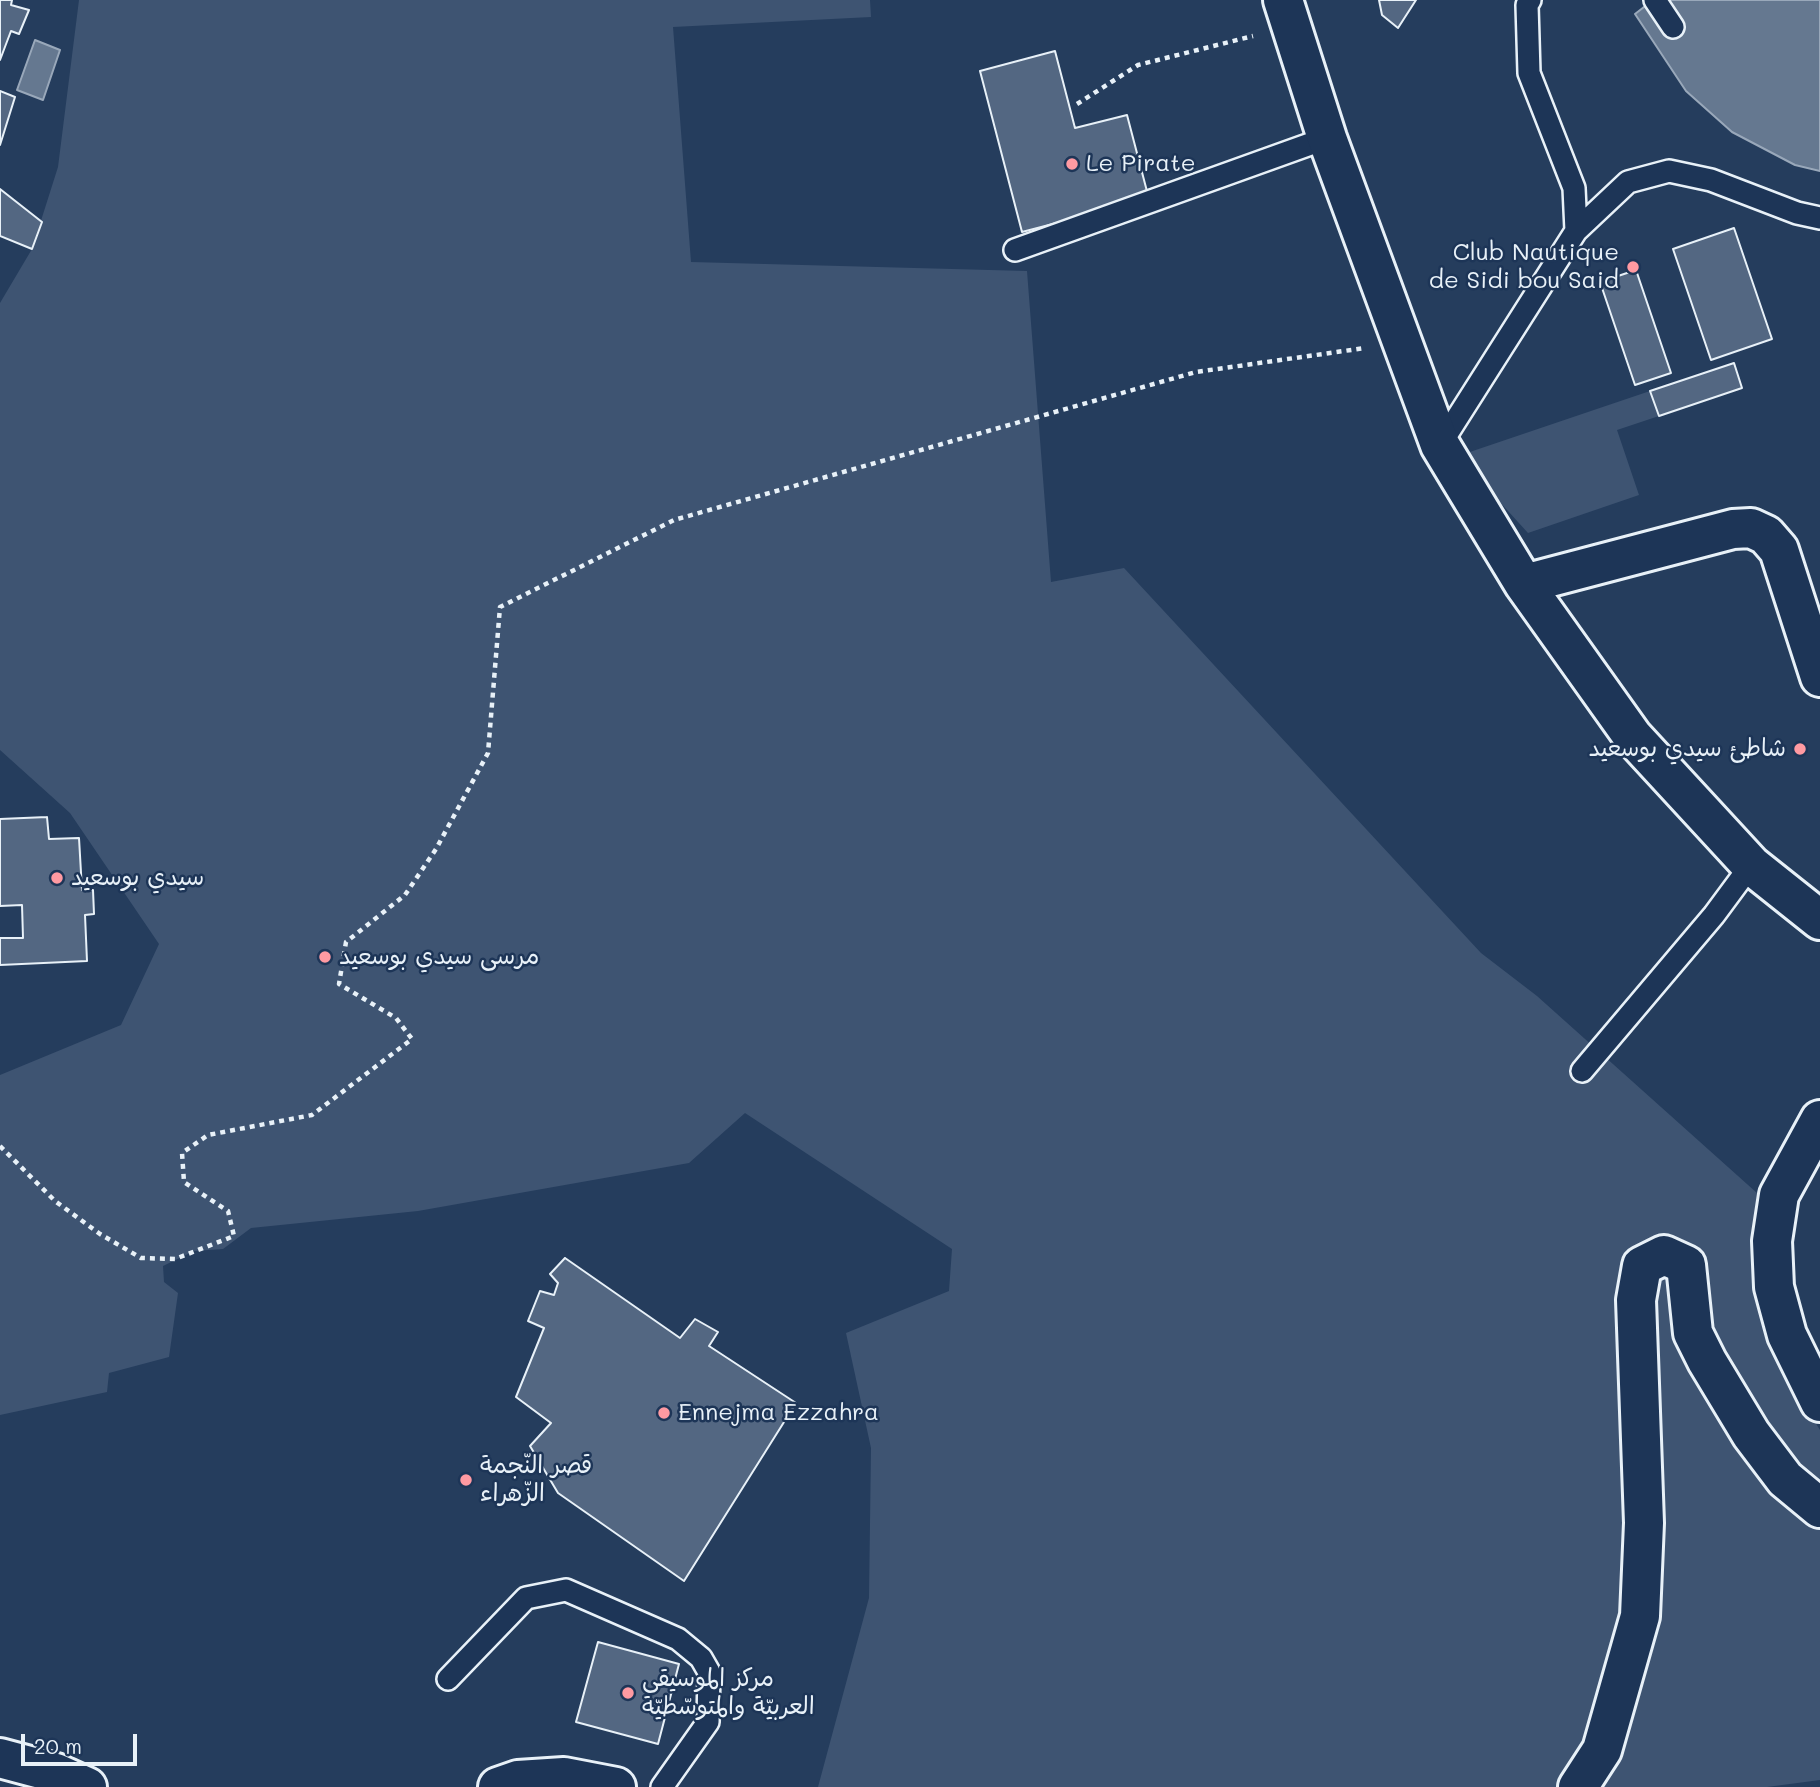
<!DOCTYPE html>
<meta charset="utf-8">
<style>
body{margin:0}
#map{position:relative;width:1820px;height:1787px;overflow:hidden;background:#253d5d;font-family:Mali,sans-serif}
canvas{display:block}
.scale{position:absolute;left:21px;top:1734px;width:116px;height:32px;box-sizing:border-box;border:4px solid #e8f1f8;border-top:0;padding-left:9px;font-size:21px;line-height:24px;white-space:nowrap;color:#e8f1f8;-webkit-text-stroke:5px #1d3557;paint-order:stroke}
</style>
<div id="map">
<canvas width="1820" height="1787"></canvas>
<div class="scale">20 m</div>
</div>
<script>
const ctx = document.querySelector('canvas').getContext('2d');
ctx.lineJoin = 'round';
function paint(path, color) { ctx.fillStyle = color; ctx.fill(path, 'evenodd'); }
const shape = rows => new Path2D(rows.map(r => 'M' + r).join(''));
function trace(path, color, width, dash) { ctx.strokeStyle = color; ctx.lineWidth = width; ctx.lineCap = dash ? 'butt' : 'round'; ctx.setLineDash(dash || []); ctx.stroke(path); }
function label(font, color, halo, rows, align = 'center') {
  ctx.font = font + ' Mali,"Playpen Sans Arabic",sans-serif'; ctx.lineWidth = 5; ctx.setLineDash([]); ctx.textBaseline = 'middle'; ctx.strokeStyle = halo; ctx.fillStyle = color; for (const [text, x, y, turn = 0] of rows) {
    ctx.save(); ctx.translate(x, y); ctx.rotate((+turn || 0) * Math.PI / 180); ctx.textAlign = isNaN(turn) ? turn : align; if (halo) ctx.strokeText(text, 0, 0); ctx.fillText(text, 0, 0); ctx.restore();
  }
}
paint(shape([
 [79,0,870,0,871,17,673,27,691,262,1027,271,1051,582,1124,568,1481,953,1537,996,1757,1193,1754,1290,1791,1384,1820,1430,1820,1780,1767,1787,818,1787,869,1598,871,1448,846,1333,949,1291,952,1249,745,1113,689,1163,418,1211,251,1228,223,1249,194,1251,163,1266,164,1282,178,1293,169,1357,109,1373,107,1392,0,1415,0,1075,121,1025,159,944,70,813,0,750,0,303,32,249,58,167],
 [1650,391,1659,416,1617,430,1639,495,1528,533,1458,456]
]), '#3e5472');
const water = shape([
 [1653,0,1820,0,1820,171,1795,165,1732,132,1686,91,1635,14,1653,0],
 [35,40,60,50,43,100,17,90,35,40]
]);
paint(water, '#657890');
trace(water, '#99a8ba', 2);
const building = shape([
 [0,0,12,0,11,5,29,10,19,34,11,31,0,60,0,0],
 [1379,0,1416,0,1398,28,1382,15,1379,0],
 [1055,51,1075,128,1127,115,1149,199,1022,232,980,71,1055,51],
 [0,91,15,97,0,145,0,91],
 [0,189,42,222,32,249,0,236,0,189],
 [1734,228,1772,339,1711,360,1673,249,1734,228],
 [1636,270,1671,373,1635,385,1600,282,1636,270],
 [1734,363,1742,388,1659,416,1650,391,1734,363],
 [47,817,49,839,79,838,82,890,93,890,94,914,85,915,87,961,0,965,0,938,23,938,22,905,0,906,0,819,47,817],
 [565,1258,680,1338,695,1319,718,1332,709,1346,796,1403,684,1581,558,1493,530,1446,551,1423,516,1397,544,1328,528,1321,540,1291,554,1295,558,1283,550,1274,565,1258],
 [598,1642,679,1664,658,1744,576,1722,598,1642]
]);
paint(building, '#536782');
trace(building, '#e8f1f8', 2);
const lane = shape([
 [1530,0,1527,5,1529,73,1574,188,1576,231],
 [1655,0,1673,27],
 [1015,250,1327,138],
 [1440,445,1576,231,1628,182,1669,171,1711,180,1797,213,1820,218],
 [1582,1071,1714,915,1751,865],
 [448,1679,526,1598,566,1590,678,1639,701,1658,709,1672,708,1722,662,1787]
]);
const street = shape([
 [1283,0,1327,138,1440,445,1524,584,1633,737,1751,865,1820,920],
 [1524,584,1733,529,1751,528,1766,535,1779,550,1820,677],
 [1820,1120,1779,1195,1772,1241,1774,1287,1787,1335,1820,1402],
 [0,1758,56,1773,87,1787],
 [498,1787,518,1780,564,1777,616,1787],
 [1578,1787,1602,1750,1640,1616,1644,1523,1636,1300,1642,1266,1664,1255,1686,1265,1693,1333,1707,1361,1751,1434,1785,1479,1820,1508]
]);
trace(lane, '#e8f1f8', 26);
trace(street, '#e8f1f8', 44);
trace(shape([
 [1077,104,1138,65,1253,36],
 [0,1146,55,1201,100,1234,141,1258,175,1259,234,1236,228,1211,184,1182,182,1153,208,1135,312,1115,412,1039,396,1018,339,984,346,942,405,895,436,849,488,753,500,607,674,520,1196,372,1365,348]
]), '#e8f1f8', 4.5, [5, 5]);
trace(lane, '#1d3557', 21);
trace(street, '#1d3557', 38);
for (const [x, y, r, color] of [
 [1072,164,7,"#ff9aa2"],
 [1633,267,7,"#ff9aa2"],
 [1800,749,7,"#ff9aa2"],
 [57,878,7,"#ff9aa2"],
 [325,957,7,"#ff9aa2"],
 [664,1413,7,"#ff9aa2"],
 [466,1480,7,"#ff9aa2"],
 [628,1693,7,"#ff9aa2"]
]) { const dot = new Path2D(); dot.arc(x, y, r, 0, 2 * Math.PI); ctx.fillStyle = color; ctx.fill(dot); trace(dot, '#1d3557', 2.5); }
label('24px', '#e8f1f8', '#1d3557', [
 ["Le Pirate",1086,164],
 ["Club Nautique",1619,253,"right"],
 ["de Sidi bou Said",1619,281,"right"],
 ["شاطئ سيدي بوسعيد",1786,749,"right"],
 ["سيدي بوسعيد",71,878],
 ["مرسى سيدي بوسعيد",339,957],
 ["Ennejma Ezzahra",678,1413],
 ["قصر النّجمة",480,1466],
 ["الزّهراء",480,1494],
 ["مركز الموسيقى",642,1679],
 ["العربيّة والمتوسّطيّة",642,1707]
], 'left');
</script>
